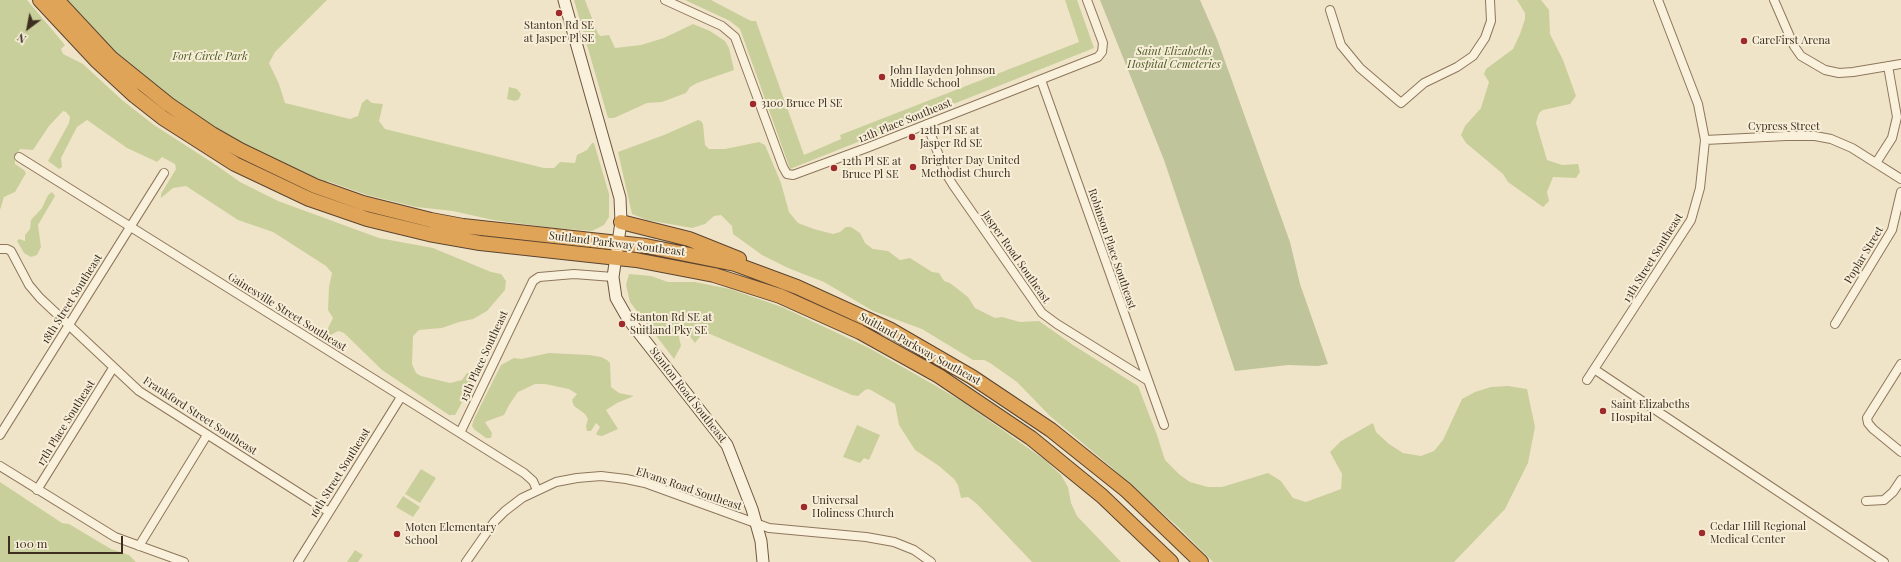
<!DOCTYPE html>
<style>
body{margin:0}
#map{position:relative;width:1901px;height:562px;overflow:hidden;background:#f0e4c8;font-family:"Playfair Display",serif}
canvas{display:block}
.north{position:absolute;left:8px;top:8px;width:40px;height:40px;-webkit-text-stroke:3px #f7eed8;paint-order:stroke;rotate:212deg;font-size:11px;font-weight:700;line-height:16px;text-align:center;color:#3d2e20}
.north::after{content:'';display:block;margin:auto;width:14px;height:18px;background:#3d2e20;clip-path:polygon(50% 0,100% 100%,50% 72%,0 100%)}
.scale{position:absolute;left:8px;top:536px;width:115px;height:18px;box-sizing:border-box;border:2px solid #3d2e20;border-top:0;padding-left:5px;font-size:12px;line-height:14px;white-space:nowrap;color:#3d2e20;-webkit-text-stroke:3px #f7eed8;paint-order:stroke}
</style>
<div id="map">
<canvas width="1901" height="562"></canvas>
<div class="north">N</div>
<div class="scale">100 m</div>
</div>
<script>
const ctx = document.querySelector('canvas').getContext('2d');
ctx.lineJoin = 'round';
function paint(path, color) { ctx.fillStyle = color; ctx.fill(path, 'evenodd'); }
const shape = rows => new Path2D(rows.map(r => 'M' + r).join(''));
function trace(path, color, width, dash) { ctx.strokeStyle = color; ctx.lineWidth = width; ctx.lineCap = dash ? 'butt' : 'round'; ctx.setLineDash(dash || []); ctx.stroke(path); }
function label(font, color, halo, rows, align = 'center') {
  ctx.font = font + ' "Playfair Display",serif'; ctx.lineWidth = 4; ctx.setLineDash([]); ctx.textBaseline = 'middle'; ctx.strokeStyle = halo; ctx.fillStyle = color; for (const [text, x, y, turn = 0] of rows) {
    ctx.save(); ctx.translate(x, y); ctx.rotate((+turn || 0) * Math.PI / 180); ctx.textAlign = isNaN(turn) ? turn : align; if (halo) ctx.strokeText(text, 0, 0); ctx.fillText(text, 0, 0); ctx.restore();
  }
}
paint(shape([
 [0,0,27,0,65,45,61,49,63,54,83,64,122,100,154,125,216,165,240,182,278,201,379,238,433,248,491,272,501,274,506,281,505,290,487,311,473,319,459,322,442,328,419,330,413,336,412,364,416,373,421,376,450,383,462,380,467,373,472,373,474,376,469,390,455,415,449,415,382,370,344,333,338,331,329,336,325,334,333,318,328,310,329,287,332,273,326,266,273,232,238,220,186,186,173,188,161,198,161,194,176,169,175,164,162,157,157,162,155,161,127,148,87,120,77,127,61,158,62,167,59,169,48,161,69,123,70,117,66,112,63,111,49,126,33,150,20,149,15,160,15,164,24,170,26,173,15,192,4,197,0,210],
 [66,0,327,0,275,52,269,63,279,84,285,103,350,119,358,116,362,103,367,99,372,103,383,104,379,121,385,129,544,168,554,168,560,162,575,163,577,155,587,150,592,143,594,143,609,194,609,217,604,225,592,231,554,228,493,220,453,211,416,207,367,195,327,181,326,183,276,162,191,114,144,77,92,32],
 [574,0,585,0,598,34,601,36,609,35,615,48,641,45,664,38,693,24,710,31,725,41,729,48,734,70,697,83,690,87,686,93,662,102,647,103,614,118,608,118],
 [685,0,711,0,751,21,756,21,804,155,841,139,840,135,1079,42,1065,0,1077,0,1094,48,790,169,740,29,730,21],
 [1517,0,1541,0,1549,10,1550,34,1563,60,1576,96,1570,104,1543,110,1539,113,1536,123,1547,160,1562,165,1578,164,1580,172,1576,178,1553,177,1547,192,1549,201,1543,207,1508,182,1503,174,1466,143,1461,135,1465,126,1481,108,1489,82,1484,74,1486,69,1513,49,1520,34,1525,19,1525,13],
 [509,87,517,89,521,94,519,99,515,101,507,99],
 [698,120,701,121,703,124,705,145,709,149,725,149,759,142,765,145,781,183,789,212,798,223,814,229,833,234,840,232,846,227,851,227,860,233,865,243,873,249,888,251,900,260,910,258,932,272,939,273,944,281,950,283,968,297,975,308,995,318,1002,317,1020,322,1039,321,1073,345,1138,386,1157,435,1165,460,1180,475,1190,482,1208,487,1222,487,1268,473,1281,481,1293,498,1306,502,1341,489,1342,474,1330,452,1341,441,1373,423,1376,432,1389,444,1403,453,1421,456,1434,451,1443,440,1462,399,1475,392,1491,387,1508,386,1527,389,1535,427,1528,463,1505,509,1454,562,1213,562,1177,526,1110,466,1050,416,1017,382,990,363,984,360,973,360,922,329,873,311,824,282,788,268,762,255,733,234,732,226,721,215,714,216,705,224,692,228,647,220,632,214,618,152,664,135],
 [52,192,55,196,38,225,41,247,37,255,31,257,24,253,17,241,19,239,25,241,25,235,30,229,31,220,42,208,48,195],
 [629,274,651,276,668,282,695,282,730,289,782,307,869,348,936,386,963,402,1045,460,1061,475,1068,487,1071,503,1077,516,1121,562,1032,562,977,504,968,497,961,498,958,485,954,479,939,466,915,450,899,425,895,404,869,389,865,390,858,396,852,395,710,334,702,334,695,343,688,334,681,333,679,337,681,346,674,359,630,302,626,285],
 [549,353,589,355,601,357,607,360,610,363,611,387,619,393,634,396,617,403,606,410,618,429,602,436,597,435,596,434,600,427,596,423,591,431,587,431,586,426,588,419,585,414,574,406,572,400,577,394,569,389,545,384,535,384,518,392,509,405,504,415,485,422,492,433,491,438,486,438,475,430,472,426,474,419,501,365,514,358,521,359],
 [857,425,880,435,869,460,864,458,860,463,843,457],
 [421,469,436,478,420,503,405,494],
 [0,482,62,523,69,524,111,549,129,555,136,562,0,562],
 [403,496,420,507,413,517,396,507],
 [355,550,363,555,358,562,347,562]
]), '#c9cf9b');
paint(shape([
 [1100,0,1200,0,1217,39,1290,242,1300,284,1328,364,1318,366,1288,365,1235,371,1164,160]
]), '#bfc49a');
const street = shape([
 [665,0,722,26,735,37,783,167,787,174,793,175,869,147,1098,57,1102,52,1103,43,1087,0],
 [1774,0,1794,46,1801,56,1825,70,1839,73,1853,72,1901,64],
 [1330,10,1341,45,1360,68,1401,103,1424,83,1457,67,1473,56,1485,38,1491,21,1490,0],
 [1041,80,1164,425],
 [927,124,945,172,953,185,1042,313,1057,324,1147,380],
 [1705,140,1786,136,1815,136,1831,139,1852,148,1901,179],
 [19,157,524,473,533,481,537,490],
 [1876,163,1892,138,1897,117,1888,66],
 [0,249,7,249,11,251,29,285,40,298,139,391,329,512],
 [1835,324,1892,230,1901,192],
 [1901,364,1867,418,1868,423,1873,429,1901,452],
 [1594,369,1884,562],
 [1587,380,1691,220,1700,188,1705,140,1698,104,1658,0],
 [460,433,533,281,539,277,574,274,613,277],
 [0,435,164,173],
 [0,466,115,537,184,562],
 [37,490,113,368],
 [1866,501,1884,500,1893,492,1901,480],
 [139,546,207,435],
 [298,562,401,397],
 [466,562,494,522,505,511,522,498,556,482,577,478,601,476,626,479,645,483,769,528,866,537,894,542,914,550,931,562]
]);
const secondary = shape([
 [564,0,620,198,621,222,613,277,616,298,628,319,727,445,752,509,761,541,763,562]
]);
const highway = shape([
 [40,0,96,60,135,96,163,118,235,164,309,199,367,219,429,234,480,243,636,260,714,275,780,296,860,332,939,376,1031,438,1102,496,1171,562],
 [57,0,111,58,168,104,212,134,240,150,315,186,363,203,431,220,463,226,646,246,735,264,797,287,889,329,972,377,1051,430,1126,490,1201,562],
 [621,222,689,239,739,259]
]);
trace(street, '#8d765c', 10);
trace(secondary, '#6f573f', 13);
trace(highway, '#5b4430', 16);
trace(street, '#faf1dc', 8);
trace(secondary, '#faf1dc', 11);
trace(highway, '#e0a458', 14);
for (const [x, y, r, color] of [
 [559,13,4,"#9e2a2b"],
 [1744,41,4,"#9e2a2b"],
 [882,77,4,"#9e2a2b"],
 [753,104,4,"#9e2a2b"],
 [912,137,4,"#9e2a2b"],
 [913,167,4,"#9e2a2b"],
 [834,168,4,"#9e2a2b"],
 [622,324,4,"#9e2a2b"],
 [1603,411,4,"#9e2a2b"],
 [804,507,4,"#9e2a2b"],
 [1702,533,4,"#9e2a2b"],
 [397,534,4,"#9e2a2b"]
]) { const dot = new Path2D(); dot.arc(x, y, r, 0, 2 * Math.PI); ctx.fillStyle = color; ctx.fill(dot); trace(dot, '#f7eed8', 1.5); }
label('11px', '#3d2e20', '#f7eed8', [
 ["Stanton Rd SE",559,26,"center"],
 ["at Jasper Pl SE",559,39,"center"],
 ["CareFirst Arena",1752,41],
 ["John Hayden Johnson",890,71],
 ["Middle School",890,84],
 ["3100 Bruce Pl SE",761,104],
 ["12th Pl SE at",920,131],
 ["Jasper Rd SE",920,144],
 ["Brighter Day United",921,161],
 ["Methodist Church",921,174],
 ["12th Pl SE at",842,162],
 ["Bruce Pl SE",842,175],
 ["Stanton Rd SE at",630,318],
 ["Suitland Pky SE",630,331],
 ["Saint Elizabeths",1611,405],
 ["Hospital",1611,418],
 ["Universal",812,501],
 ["Holiness Church",812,514],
 ["Cedar Hill Regional",1710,527],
 ["Medical Center",1710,540],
 ["Moten Elementary",405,528],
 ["School",405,541]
], 'left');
label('italic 11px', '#4d5a26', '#f7eed8', [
 ["Saint Elizabeths",1174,52],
 ["Hospital Cemeteries",1174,65],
 ["Fort Circle Park",210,57]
]);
label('11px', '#3d2e20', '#f7eed8', [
 ["12th Place Southeast",905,121,-22],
 ["Cypress Street",1784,127],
 ["Suitland Parkway Southeast",617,244,7],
 ["Robinson Place Southeast",1112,249,71],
 ["Poplar Street",1864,255,-59],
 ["Jasper Road Southeast",1016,257,55],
 ["13th Street Southeast",1653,258,-58],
 ["18th Street Southeast",72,299,-58],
 ["Gainesville Street Southeast",287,312,32],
 ["Suitland Parkway Southeast",920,349,29],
 ["15th Place Southeast",484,356,-65],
 ["Stanton Road Southeast",688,395,52],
 ["Frankford Street Southeast",200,416,33],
 ["17th Place Southeast",66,423,-58],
 ["16th Street Southeast",340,473,-58],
 ["Elvans Road Southeast",689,489,19]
]);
</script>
